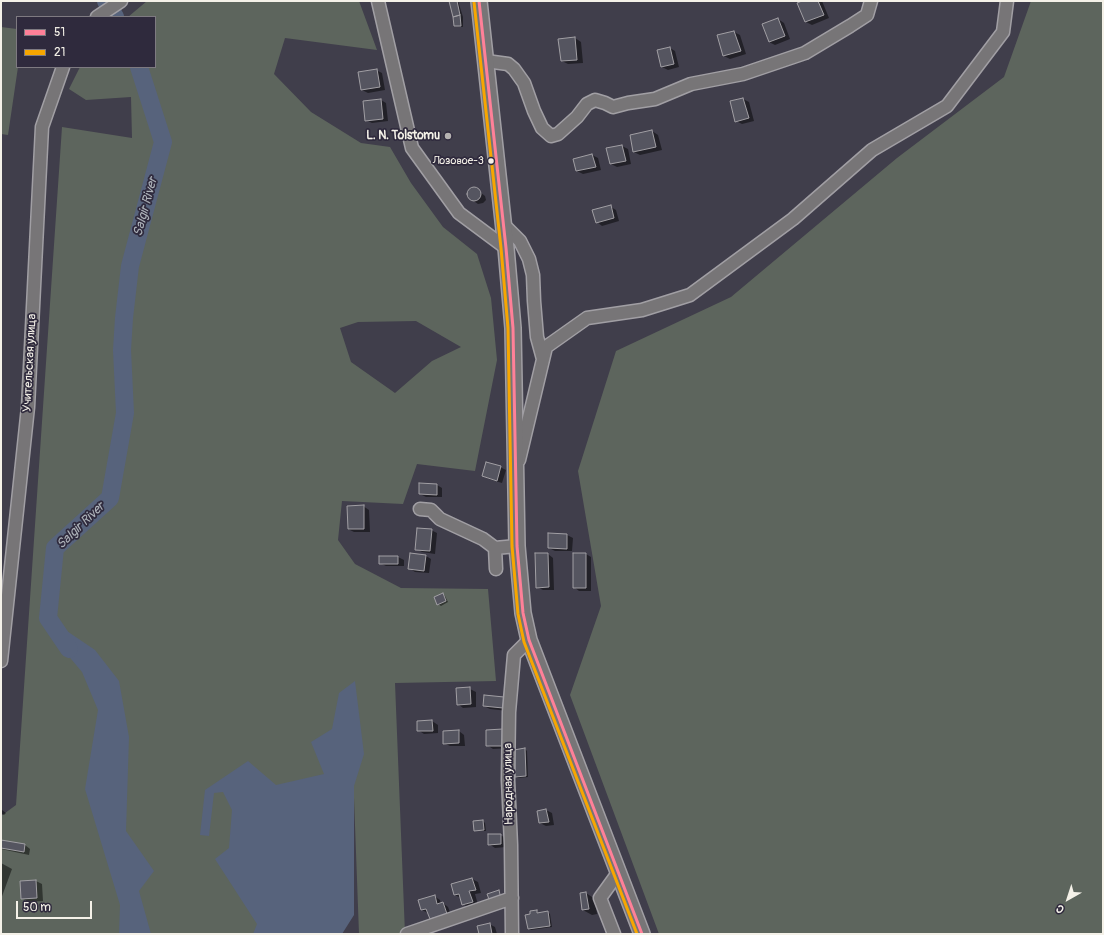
<!DOCTYPE html>
<meta charset="utf-8">
<style>
body{margin:0}
#map{position:relative;width:1104px;height:935px;overflow:hidden;background:#403e4b;font-family:Pangolin,sans-serif}
canvas{display:block}
.frame{position:absolute;inset:0;border:2px solid #f4f1e8;pointer-events:none}
.legend{position:absolute;left:16px;top:16px;width:140px;height:52px;box-sizing:border-box;background:#2f2a3d;border:1px solid #7e7a81;margin:0;padding:5px 7px;list-style:none;font-size:12px;color:#f4f1e8}
.legend li{display:flex;align-items:center;gap:8px;height:20px}
.legend b{width:20px;border:1px solid #7e7a81}
.north{position:absolute;left:1048px;top:879px;width:40px;height:40px;-webkit-text-stroke:3px #2f2a3d;paint-order:stroke;rotate:219deg;font-size:11px;font-weight:700;line-height:16px;text-align:center;color:#f4f1e8}
.north::after{content:'';display:block;margin:auto;width:14px;height:18px;background:#f4f1e8;clip-path:polygon(50% 0,100% 100%,50% 72%,0 100%)}
.scale{position:absolute;left:16px;top:901px;width:76px;height:18px;box-sizing:border-box;border:2px solid #f4f1e8;border-top:0;padding-left:5px;font-size:12px;line-height:14px;white-space:nowrap;color:#f4f1e8;-webkit-text-stroke:3px #2f2a3d;paint-order:stroke}
</style>
<div id="map">
<canvas width="1104" height="935"></canvas>
<div class="frame"></div>
<ul class="legend">
<li><b style="height:5px;background:#ff8098"></b>51</li>
<li><b style="height:5px;background:#f7a600"></b>21</li>
</ul>
<div class="north">С</div>
<div class="scale">50 m</div>
</div>
<script>
const ctx = document.querySelector('canvas').getContext('2d');
ctx.lineJoin = 'round';
function paint(path, color) { ctx.fillStyle = color; ctx.fill(path, 'evenodd'); }
const shape = rows => new Path2D(rows.map(r => 'M' + r).join(''));
function trace(path, color, width, dash) { ctx.strokeStyle = color; ctx.lineWidth = width; ctx.lineCap = dash ? 'butt' : 'round'; ctx.setLineDash(dash || []); ctx.stroke(path); }
function label(font, color, halo, rows, align = 'center') {
  ctx.font = font + ' Pangolin,sans-serif'; ctx.lineWidth = 3.5; ctx.setLineDash([]); ctx.textBaseline = 'middle'; ctx.strokeStyle = halo; ctx.fillStyle = color; for (const [text, x, y, turn = 0] of rows) {
    ctx.save(); ctx.translate(x, y); ctx.rotate((+turn || 0) * Math.PI / 180); ctx.textAlign = isNaN(turn) ? turn : align; if (halo) ctx.strokeText(text, 0, 0); ctx.fillText(text, 0, 0); ctx.restore();
  }
}
paint(shape([
 [147,1,359,1,377,50,285,38,274,74,311,112,361,143,390,147,411,183,443,227,477,254,491,298,497,360,475,471,417,464,403,504,342,501,338,540,355,564,401,588,488,589,496,681,395,683,405,934,359,934,354,798,282,809,270,934,1,934,1,816,16,805,62,127,132,138,131,97,86,100,69,89,80,67,155,67,155,17,128,17],
 [416,321,461,347,432,361,395,393,351,362,340,328,358,322],
 [1031,1,1103,1,1103,934,659,934,570,695,601,606,578,471,616,351,731,297,897,158,1004,77],
 [1,27,17,29,18,67,8,135,1,134]
]), '#5d655d');
paint(shape([
 [58,625,95,650,119,681,129,737,126,831,154,871,139,891,151,934,119,934,120,905,85,789,98,710,82,672,51,635],
 [355,681,364,754,354,786,354,915,342,934,253,934,257,924,215,859,229,848,232,810,223,792,214,793,209,836,200,835,205,790,248,761,276,785,324,774,311,742,332,729,339,693]
]), '#57637c');
paint(shape([
 [450,1,458,1,463,17,463,27,458,26,455,25],
 [805,1,822,1,829,18,812,25,806,22],
 [778,19,784,23,790,39,775,45,769,42],
 [734,32,740,35,746,54,730,59,724,56,719,36],
 [575,38,581,42,583,63,568,64,562,61],
 [670,48,675,51,679,67,668,70,662,67],
 [376,70,382,73,385,90,368,93,362,90],
 [743,99,749,102,754,121,742,124,736,121,731,102],
 [381,100,386,103,388,121,372,123,366,120],
 [652,131,658,135,662,150,640,155,634,152,631,136],
 [622,146,628,149,631,164,617,167,611,164],
 [592,155,598,158,601,170,583,174,577,171],
 [471,189,476,189,485,196,486,200,483,203,478,204,468,197,468,192],
 [611,207,616,210,619,221,602,226,597,222],
 [500,467,506,470,502,483,489,479,483,476],
 [437,485,442,488,442,497,426,497,420,494],
 [363,506,369,510,370,532,354,532,348,529],
 [431,530,437,533,435,554,422,552,416,549],
 [567,535,573,538,572,551,555,551,549,548],
 [548,554,553,558,554,590,543,590,537,587],
 [586,554,591,557,591,591,579,591,574,587],
 [426,556,431,559,429,573,415,572,409,568],
 [380,557,398,557,404,560,404,566,386,566,380,563],
 [443,594,445,596,448,602,441,606,438,604],
 [470,689,476,692,476,707,463,708,458,704],
 [503,698,509,701,508,711,490,709,484,706],
 [432,721,438,725,438,733,424,734,418,730],
 [459,731,464,735,465,746,450,746,444,743],
 [487,731,509,748,493,749,487,745],
 [525,749,527,751,528,777,518,778,516,777],
 [2,810,6,813,4,815,1,813],
 [546,810,552,813,554,825,546,826,540,823],
 [483,821,485,823,486,831,477,831,475,830],
 [500,835,506,838,506,847,495,848,489,844],
 [1,841,25,845,30,849,29,855,1,849],
 [1,863,12,869,1,899],
 [472,879,478,882,481,893,475,894,478,905,469,908,463,904,461,898,455,895],
 [36,881,42,884,43,901,28,902,22,898],
 [586,893,595,899,597,914,592,915,583,910],
 [434,896,440,900,441,904,443,903,448,907,452,917,436,922,430,919,428,913,422,910],
 [536,911,539,914,548,912,550,914,552,927,531,930,529,929],
 [489,924,495,927,497,934,480,934]
]), '#0007');
trace(shape([
 [106,1,115,17],
 [69,649,48,618,55,548,110,498,125,413,122,350,124,318,130,266,163,142,139,67]
]), '#57637c', 18);
const building = shape([
 [449,1,457,1,460,15,453,17,449,1],
 [802,1,818,1,824,15,805,22,797,3,802,1],
 [460,15,461,26,454,26,453,17,460,15],
 [778,18,785,36,769,42,762,24,778,18],
 [734,31,741,51,723,56,717,35,734,31],
 [575,37,577,60,561,61,558,39,575,37],
 [670,47,674,64,661,67,657,50,670,47],
 [377,69,380,87,361,90,358,72,377,69],
 [743,98,749,118,735,122,730,101,743,98],
 [381,99,383,119,365,121,363,101,381,99],
 [652,130,656,147,633,152,630,135,652,130],
 [622,145,626,161,610,164,606,148,622,145],
 [592,154,596,167,576,171,573,159,592,154],
 '467 194a7 7 0 1 1 14 0a7 7 0 1 1-14 0Z',
 [611,205,614,218,596,223,592,210,611,205],
 [486,462,501,466,497,481,482,476,486,462],
 [419,483,437,484,437,495,419,494,419,483],
 [364,505,364,529,348,529,347,506,364,505],
 [417,528,432,529,430,551,415,550,417,528],
 [548,533,567,534,567,549,548,548,548,533],
 [410,553,426,555,424,571,408,569,410,553],
 [535,553,548,553,549,587,536,588,535,553],
 [573,553,586,553,586,588,573,588,573,553],
 [379,556,398,556,398,564,379,564,379,556],
 [443,593,446,601,437,605,434,597,443,593],
 [470,687,471,704,457,705,456,688,470,687],
 [484,695,504,697,503,708,483,706,484,695],
 [432,720,433,731,417,731,417,721,432,720],
 [503,729,504,746,486,746,486,730,503,729],
 [459,730,459,743,443,744,443,731,459,730],
 [525,748,526,776,515,777,514,750,525,748],
 [546,809,549,822,539,823,537,811,546,809],
 [483,820,484,830,474,831,473,821,483,820],
 [488,834,501,834,501,844,488,845,488,834],
 [1,840,25,844,24,852,1,848,1,840],
 [472,878,476,890,469,891,473,902,462,905,459,894,454,895,451,884,472,878],
 [36,880,37,898,21,899,20,881,36,880],
 [499,890,501,899,490,902,487,894,499,890],
 [586,892,589,909,582,910,580,893,586,892],
 [435,895,437,904,443,902,447,914,430,919,426,909,421,910,418,900,435,895],
 [537,910,537,913,548,911,550,926,528,929,525,915,530,914,530,911,537,910],
 [490,923,492,934,479,934,477,926,490,923]
]);
paint(building, '#555560');
trace(building, '#a19fa4', 1);
const minor = shape([
 [378,1,412,148,459,213,506,248],
 [97,17,121,1],
 [486,61,508,64,514,69,524,83,534,111,542,128,551,136,558,134,577,117,587,104,595,100,605,103,613,107,628,103,655,99,691,84,743,74,805,53,850,26,867,15,871,1],
 [503,224,520,241,529,259,533,275,534,301,537,337,543,359],
 [519,460,546,347,587,318,642,310,690,295,793,219,872,150,947,106,1003,32,1007,1],
 [420,509,431,510,440,519,483,539,495,548,517,546],
 [495,548,496,569],
 [1,661,28,407,42,127,63,67],
 [407,934,512,898],
 [512,934,511,845,508,780,509,712,514,655,529,640],
 [614,934,600,898,618,873]
]);
const major = shape([
 [479,1,506,248,513,328,517,546,523,613,529,640,642,934]
]);
trace(minor, '#a19fa4', 15);
trace(major, '#a19fa4', 18);
trace(minor, '#777577', 12);
trace(major, '#777577', 15);
trace(shape([
 [479,1,506,248,513,328,517,546,523,613,529,640,642,934]
]), '#ff8098', 3);
trace(shape([
 [474,2,501,248,508,328,512,546,518,614,524,642,637,934]
]), '#f7a600', 3);
for (const [x, y, r, color] of [
 [448,136,4,"#b5b2b1"],
 [491,161,3.5,"#f4f1e8"]
]) { const dot = new Path2D(); dot.arc(x, y, r, 0, 2 * Math.PI); ctx.fillStyle = color; ctx.fill(dot); trace(dot, '#2f2a3d', 1.5); }
label('11px', '#f4f1e8', '#2f2a3d', [
 ["Лозовое-3",484,161]
], 'right');
label('bold 12px', '#f4f1e8', '#2f2a3d', [
 ["L. N. Tolstomu",440,136]
], 'right');
label('12px', '#f4f1e8', '#2f2a3d', [
 ["Учительская улица",30,363,-87],
 ["Народная улица",509,784,-91]
]);
label('italic 13px', '#aeb3ba', '#2f2a3d', [
 ["Salgir River",146,207,-75],
 ["Salgir River",81,526,-44]
]);
</script>
